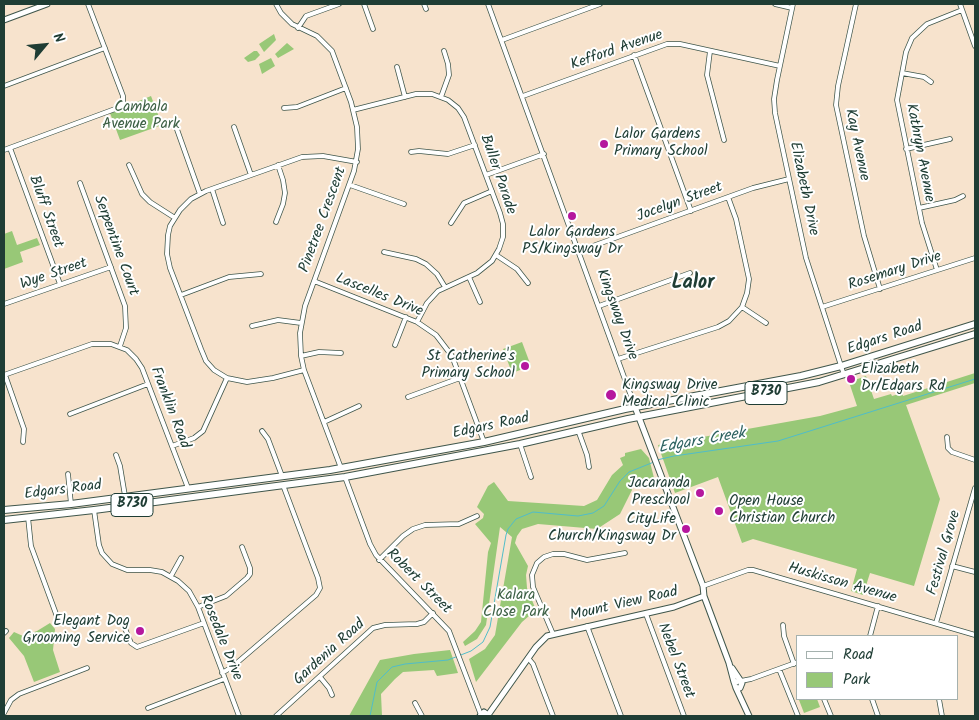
<!DOCTYPE html>
<style>
body{margin:0}
#map{position:relative;width:979px;height:720px;overflow:hidden;background:#f7e3cd;font-family:Kalam,sans-serif}
canvas{display:block}
.frame{position:absolute;inset:0;border:5px solid #1f3d34;pointer-events:none}
.legend{position:absolute;left:796px;top:635px;width:162px;height:65px;box-sizing:border-box;background:#fff;border:1px solid #a5b1ae;margin:0;padding:6px 9px;list-style:none;font-size:15px;color:#1f3d34}
.legend li{display:flex;align-items:center;gap:10px;height:25px}
.legend b{width:25px;border:1px solid #a5b1ae}
.north{position:absolute;left:20px;top:20px;width:50px;height:50px;-webkit-text-stroke:4px #fff;paint-order:stroke;rotate:62deg;font-size:14px;font-weight:700;line-height:20px;text-align:center;color:#1f3d34}
.north::after{content:'';display:block;margin:auto;width:18px;height:22px;background:#1f3d34;clip-path:polygon(50% 0,100% 100%,50% 72%,0 100%)}
</style>
<div id="map">
<canvas width="979" height="720"></canvas>
<div class="frame"></div>
<ul class="legend">
<li><b style="height:6px;background:#fff"></b>Road</li>
<li><b style="height:14px;background:#98c877"></b>Park</li>
</ul>
<div class="north">N</div>
</div>
<script>
const ctx = document.querySelector('canvas').getContext('2d');
ctx.lineJoin = 'round';
function paint(path, color) { ctx.fillStyle = color; ctx.fill(path, 'evenodd'); }
const shape = rows => new Path2D(rows.map(r => 'M' + r).join(''));
function trace(path, color, width, dash) { ctx.strokeStyle = color; ctx.lineWidth = width; ctx.lineCap = dash ? 'butt' : 'round'; ctx.setLineDash(dash || []); ctx.stroke(path); }
function label(font, color, halo, rows, align = 'center') {
  ctx.font = font + ' Kalam,sans-serif'; ctx.lineWidth = 4; ctx.setLineDash([]); ctx.textBaseline = 'middle'; ctx.strokeStyle = halo; ctx.fillStyle = color; for (const [text, x, y, turn = 0] of rows) {
    ctx.save(); ctx.translate(x, y); ctx.rotate((+turn || 0) * Math.PI / 180); ctx.textAlign = isNaN(turn) ? turn : align; if (halo) ctx.strokeText(text, 0, 0); ctx.fillText(text, 0, 0); ctx.restore();
  }
}
paint(shape([
 [274,34,276,40,264,52,259,44],
 [287,43,294,49,278,58,275,54],
 [254,51,257,51,260,55,255,60,248,62,244,58],
 [271,58,275,66,262,74,259,64],
 [151,96,162,125,120,140,110,113],
 [12,231,17,245,37,238,40,245,20,252,23,262,4,269,4,234],
 [522,342,531,366,512,373,503,349],
 [975,373,975,383,906,405,940,499,914,586,870,573,863,595,851,591,857,569,753,539,742,543,718,477,675,493,658,445,820,416,857,406,849,382,866,376,874,399,891,394,892,396,902,393,903,396],
 [641,449,649,458,654,478,629,483,632,490,620,514,597,529,538,524,522,529,517,536,515,543,528,566,526,575,527,588,536,610,522,622,476,682,469,659,485,649,495,635,512,537,500,527,486,625,477,639,465,646,463,642,475,631,481,622,488,552,491,543,475,524,483,518,484,514,477,507,488,486,494,482,508,501,584,506,597,500,612,475,623,465,620,458,625,456,625,453],
 [50,623,55,629,53,650,60,672,34,682,24,656,9,638,14,632,23,636,37,631],
 [450,650,458,673,437,676,434,670,403,672,395,679,381,694,382,716,349,716,380,660,414,654],
 [804,699,817,699,820,707,804,713,799,700]
]), '#98c877');
trace(shape([
 [657,460,674,456,778,441,975,379],
 [370,716,377,682,392,667,405,664,448,660,471,651,483,642,490,627,506,535,508,529,516,519,533,512,578,516,593,513,604,506,620,481,629,472,654,462]
]), '#50bdc9', 1);
const minor = shape([
 [276,4,281,13,292,24,317,36,332,51,351,102,357,127,358,149,354,171,305,306,300,333,301,356,304,370,341,468],
 [364,4,373,29],
 [424,4,426,9],
 [488,4,635,407],
 [775,4,792,8],
 [793,4,777,80,774,99,775,113,806,258,844,375],
 [856,4,838,86,836,105,864,236,880,289],
 [960,4,975,46],
 [298,28,306,16,339,4],
 [502,40,600,4],
 [710,51,707,75,724,140],
 [634,55,691,211],
 [397,67,405,97],
 [902,73,924,77,931,82],
 [4,86,105,48],
 [523,96,667,44,680,44,780,66],
 [441,97,449,75,448,64,444,51],
 [284,108,297,107,346,88],
 [353,110,416,94,432,94,448,100,458,108,464,117,500,213,503,224,503,237,499,249,492,261,477,273,438,291,427,303,417,322],
 [174,121,200,194],
 [234,127,251,175],
 [10,148,60,284],
 [906,149,950,139],
 [4,150,115,109,123,104,123,96,88,4],
 [411,152,419,151,448,154,475,145],
 [129,165,142,194,150,202,175,218],
 [486,175,544,154],
 [80,183,125,306,126,328,120,346],
 [350,185,404,204],
 [212,189,223,223],
 [919,208,955,200,963,196],
 [276,222,283,204,285,193,283,180,278,165],
 [451,223,464,203,492,191],
 [579,251,753,188,789,179],
 [384,252,416,259,426,264,437,274,445,287],
 [496,255,517,269,528,283],
 [937,270,922,223,897,100,906,52,912,38,927,24,962,10],
 [469,277,480,302],
 [314,281,417,322,436,335,452,356,484,442],
 [181,295,229,277,261,274],
 [4,304,111,267],
 [599,306,690,273],
 [742,307,766,323],
 [822,307,975,258],
 [252,326,278,320,301,323],
 [395,345,406,317],
 [301,356,319,352,341,353],
 [618,359,718,327,729,321,742,307,747,293,749,279,736,219,728,197],
 [304,370,273,378,247,382,227,378,214,370,206,361,201,349,170,268,167,254,168,235,170,226,180,210,191,199,206,191,302,157,323,156,357,162],
 [4,375,92,344,111,344,127,350,136,359,142,368,188,488],
 [5,375,24,429,23,442],
 [408,397,460,378],
 [70,414,148,384],
 [324,422,359,406],
 [578,430,587,455,589,467],
 [262,431,268,439,282,476],
 [947,437,948,448,952,452,975,460],
 [520,444,531,477],
 [172,446,194,438,203,431,227,378],
 [116,455,120,466,125,496],
 [68,474,71,504],
 [345,477,370,544,376,555,449,631,481,715],
 [94,510,99,545,102,553,112,564,127,570,150,570,162,572,178,581,189,591,198,607,239,716],
 [28,517,31,546,59,622],
 [379,560,403,536,413,529,425,525,459,524,477,516],
 [952,566,975,572],
 [171,576,181,558],
 [703,586,748,570,753,570,975,635],
 [198,607,226,596,247,578,250,574,250,568,242,547],
 [646,614,684,716],
 [121,619,131,643,137,647,204,623],
 [936,623,975,488],
 [783,625,784,636,794,664],
 [587,626,621,716],
 [4,633,6,631],
 [553,634,533,587,532,575,537,563,544,557,553,554,564,554,587,560,625,553],
 [870,636,878,606],
 [528,658,533,664,553,716],
 [779,669,798,716],
 [222,673,232,667,316,595,320,588,318,578,283,485],
 [320,677,329,688,332,695],
 [741,681,751,679,798,662],
 [824,699,831,716],
 [872,699,878,716],
 [939,699,942,716],
 [415,703,422,716],
 [148,708,224,679],
 [4,713,11,700,19,694,87,668],
 [276,716,373,628,385,625,417,624,424,622,433,613]
]);
const tertiary = shape([
 [4,20,47,4],
 [635,407,703,586,704,596,729,663,734,682],
 [732,668,742,683,740,688,736,688,734,682,740,681],
 [736,688,749,716],
 [488,715,536,647,547,636,674,607,704,596],
 [480,716,484,712,488,715]
]);
const primary = shape([
 [4,510,71,504,330,470,484,442,625,409,801,376,841,366,975,324],
 [4,520,94,510,345,477,520,444,628,419,819,382,975,334]
]);
trace(minor, '#3f564b', 5.5);
trace(tertiary, '#3f564b', 7);
trace(primary, '#3f564b', 8);
trace(minor, '#fff', 4);
trace(tertiary, '#fff', 5);
trace(primary, '#fff', 6);
for (const [x, y, r, color] of [
 [604,144,5,"#b5179e"],
 [572,216,5,"#b5179e"],
 [525,366,5,"#b5179e"],
 [851,379,5,"#b5179e"],
 [611,395,6,"#b5179e"],
 [700,493,5,"#b5179e"],
 [719,511,5,"#b5179e"],
 [686,529,5,"#b5179e"],
 [140,631,5,"#b5179e"]
]) { const dot = new Path2D(); dot.arc(x, y, r, 0, 2 * Math.PI); ctx.fillStyle = color; ctx.fill(dot); trace(dot, '#fff', 2); }
for (const [x, y, w] of [
 [766,393,42],
 [132,505,42]
]) { const box = new Path2D(); box.roundRect(x - w / 2, y - 11.5, w, 23, 4); ctx.fillStyle = '#fff'; ctx.fill(box); trace(box, '#1f3d34', 1); }
label('bold 14px', '#1f3d34', null, [
 ["B730",766,393],
 ["B730",132,505]
]);
label('15px', '#1f3d34', '#fff', [
 ["Kefford Avenue",617,51,-19],
 ["Kay Avenue",856,145,78],
 ["Kathryn Avenue",919,153,79],
 ["Buller Parade",497,175,71],
 ["Elizabeth Drive",803,189,78],
 ["Jocelyn Street",680,203,-20],
 ["Bluff Street",45,212,70],
 ["Pinetree Crescent",324,220,-70],
 ["Serpentine Court",115,246,70],
 ["Rosemary Drive",895,272,-18],
 ["Wye Street",54,275,-19],
 ["Lascelles Drive",379,296,22],
 ["Kingsway Drive",616,315,70],
 ["Edgars Road",885,339,-18],
 ["Franklin Road",169,408,69],
 ["Edgars Road",491,427,-12],
 ["Edgars Road",63,491,-7],
 ["Festival Grove",945,553,-74],
 ["Robert Street",418,582,45],
 ["Huskisson Avenue",842,584,16],
 ["Mount View Road",624,605,-13],
 ["Rosedale Drive",220,638,68],
 ["Gardenia Road",330,653,-42],
 ["Nebel Street",675,661,69]
]);
label('15px', '#3d6045', '#fff', [
 ["Cambala",141,108],
 ["Avenue Park",141,125],
 ["Kalara",516,596],
 ["Close Park",516,613]
]);
label('15px', '#1f3d34', '#fff', [
 ["Lalor Gardens",614,135],
 ["Primary School",614,152],
 ["Lalor Gardens",572,233,"center"],
 ["PS/Kingsway Dr",572,250,"center"],
 ["St Catherine's",515,357,"right"],
 ["Primary School",515,374,"right"],
 ["Elizabeth",861,370],
 ["Dr/Edgars Rd",861,387],
 ["Kingsway Drive",622,386],
 ["Medical Clinic",622,403],
 ["Jacaranda",690,484,"right"],
 ["Preschool",690,501,"right"],
 ["Open House",729,502],
 ["Christian Church",729,519],
 ["CityLife",676,520,"right"],
 ["Church/Kingsway Dr",676,537,"right"],
 ["Elegant Dog",130,622,"right"],
 ["Grooming Service",130,639,"right"]
], 'left');
label('italic 16px', '#2e6361', '#fff', [
 ["Edgars Creek",702,442,-10]
]);
label('bold 20px', '#1f3d34', '#fff', [
 ["Lalor",693,285]
]);
</script>
